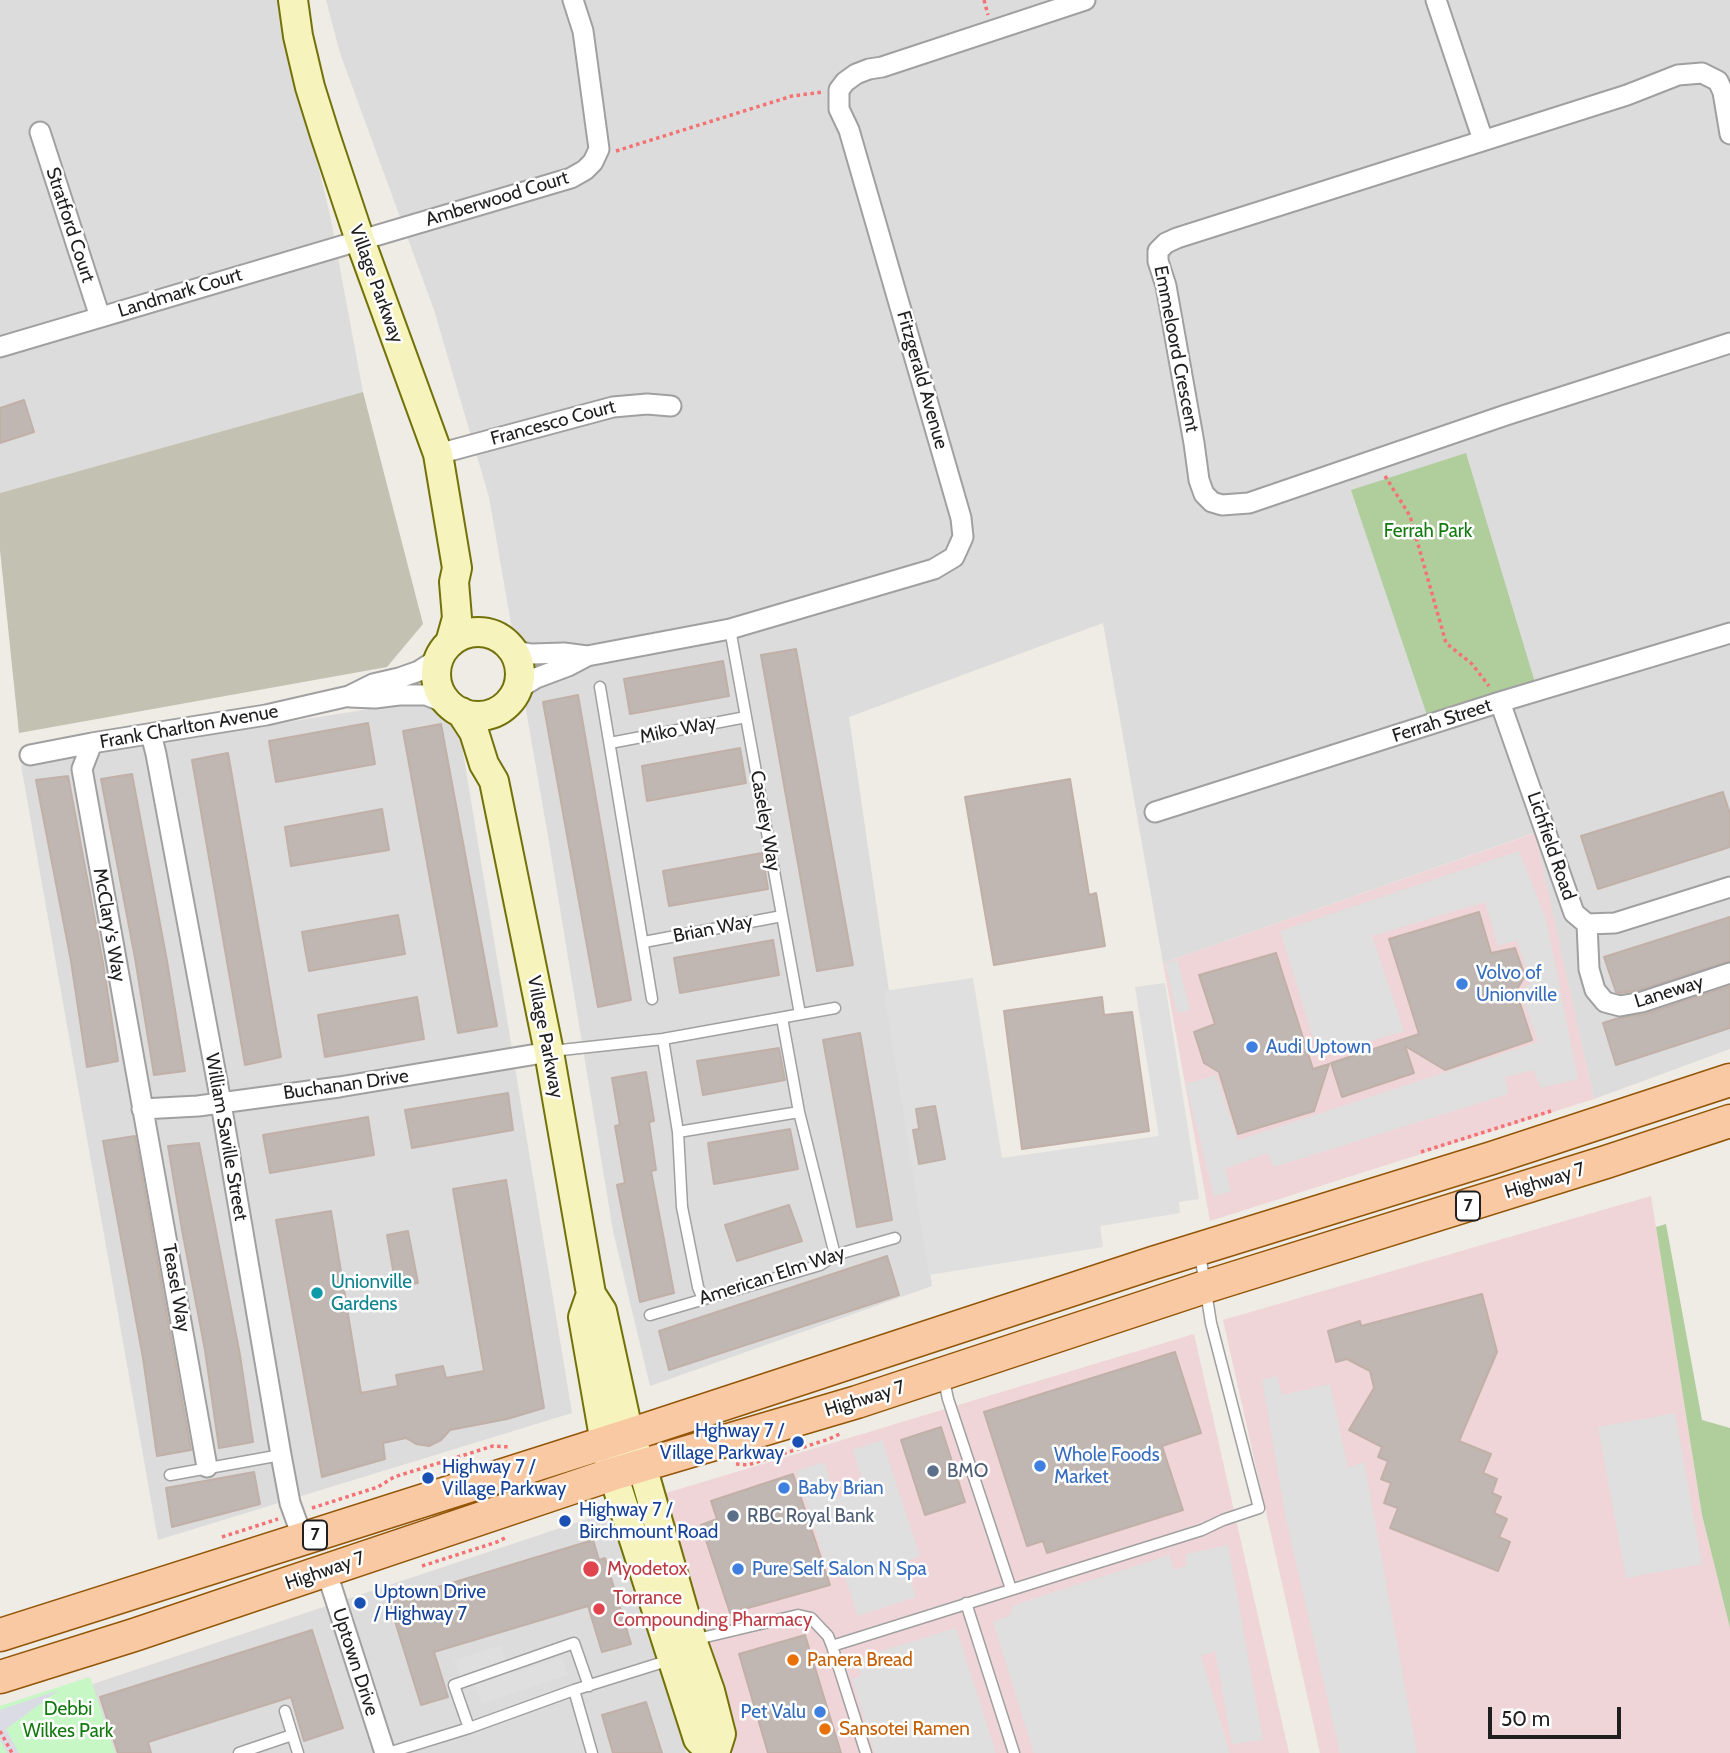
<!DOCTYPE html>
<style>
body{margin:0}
#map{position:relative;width:1730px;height:1753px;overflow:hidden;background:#efebe5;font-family:Cabin,sans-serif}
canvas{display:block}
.scale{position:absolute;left:1488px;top:1707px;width:133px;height:32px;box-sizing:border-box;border:4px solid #1f1f1f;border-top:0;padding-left:9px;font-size:21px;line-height:24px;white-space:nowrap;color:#1f1f1f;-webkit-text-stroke:5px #fff;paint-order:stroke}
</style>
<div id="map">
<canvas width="1730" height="1753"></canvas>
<div class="scale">50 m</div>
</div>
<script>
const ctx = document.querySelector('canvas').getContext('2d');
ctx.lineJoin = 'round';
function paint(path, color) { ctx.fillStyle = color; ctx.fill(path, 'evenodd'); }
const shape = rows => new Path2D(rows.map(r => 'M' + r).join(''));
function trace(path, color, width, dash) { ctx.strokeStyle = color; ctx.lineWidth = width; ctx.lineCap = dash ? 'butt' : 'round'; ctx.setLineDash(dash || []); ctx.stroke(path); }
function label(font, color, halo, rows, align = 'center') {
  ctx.font = font + ' Cabin,sans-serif'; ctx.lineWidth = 5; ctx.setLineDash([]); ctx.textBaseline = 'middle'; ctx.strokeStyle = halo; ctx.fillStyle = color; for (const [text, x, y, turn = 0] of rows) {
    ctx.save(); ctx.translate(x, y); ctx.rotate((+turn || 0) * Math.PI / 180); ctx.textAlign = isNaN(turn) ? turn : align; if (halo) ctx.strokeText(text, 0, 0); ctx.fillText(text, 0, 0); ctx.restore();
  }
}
paint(shape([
 [0,0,278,0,330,215,363,392,0,493],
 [326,0,1730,0,1730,1049,1594,1099,1534,833,1163,963,1103,623,849,717,932,1286,650,1386,613,1231,549,842,489,497,434,310,340,53],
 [406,703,435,707,459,728,572,1413,158,1540,21,765],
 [614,1510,662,1661,686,1753,0,1753,0,1715]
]), '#dddcdc');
paint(shape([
 [1535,833,1594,1099,1210,1221,1163,963],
 [1651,1196,1702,1515,1730,1627,1730,1753,1320,1753,1223,1320],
 [1194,1334,1289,1753,733,1753,663,1494]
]), '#efd5d7');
paint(shape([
 [363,392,423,624,387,667,19,733,0,550,0,493]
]), '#c3c1b1');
paint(shape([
 [1466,453,1536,686,1429,721,1351,490],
 [1666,1224,1702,1420,1730,1428,1730,1628,1702,1515,1656,1227]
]), '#b0cd9c');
paint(shape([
 [90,1677,115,1753,0,1753,0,1706]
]), '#c6f7c4');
paint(shape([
 [1519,851,1546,919,1578,1079,1541,1088,1533,1070,1505,1077,1508,1094,1274,1167,1267,1153,1225,1169,1231,1191,1214,1196,1186,1084,1216,1075,1238,1140,1538,1042,1521,992,1531,982,1517,940,1498,946,1485,902,1372,936,1404,1031,1319,1057,1280,931],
 [1178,960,1190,1010,1177,1013,1165,963],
 [973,978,1002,1158,1159,1136,1135,987,1165,983,1199,1199,1179,1202,1180,1213,1100,1226,1103,1247,929,1275,884,991],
 [1277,1376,1282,1395,1330,1384,1348,1468,1364,1462,1417,1753,1340,1753,1286,1519,1262,1380],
 [1675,1413,1702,1564,1626,1578,1598,1427],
 [882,1440,920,1556,904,1562,916,1597,858,1616,839,1559,826,1563,796,1471,824,1462,836,1498,865,1489,853,1450],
 [1228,1545,1263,1740,1232,1744,1215,1651,1201,1656,1230,1753,1034,1753,993,1622,1009,1616,1014,1605,1169,1555,1174,1570,1186,1566,1186,1554],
 [956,1628,996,1753,875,1753,852,1679,861,1676,855,1659],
 [501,1645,511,1674,562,1657,568,1675,482,1704,475,1685,464,1689,454,1661]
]), '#dfdfdf');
paint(shape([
 [59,1690,6,1729,19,1753,7,1753,0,1740,0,1710]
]), '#dadbe5');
const building = shape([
 [24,400,34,432,0,443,0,408,24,400],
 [796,649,853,965,817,971,761,655,796,649],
 [723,661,729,696,630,714,624,679,723,661],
 [578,695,631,1000,598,1007,543,702,578,695],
 [368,723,375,764,276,782,269,741,368,723],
 [441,724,497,1026,458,1033,403,731,441,724],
 [740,748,746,783,647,801,642,766,740,748],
 [228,753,281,1057,245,1065,192,760,228,753],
 [132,774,167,961,185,1071,154,1075,135,958,101,779,132,774],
 [68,776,103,963,118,1061,87,1067,71,961,36,780,68,776],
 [1070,779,1089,895,1096,893,1105,946,994,965,965,797,1070,779],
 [1723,792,1730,814,1730,847,1598,889,1581,836,1723,792],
 [382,809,389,850,291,866,285,827,382,809],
 [762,853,768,889,669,906,663,871,762,853],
 [1479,912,1491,953,1515,948,1525,976,1516,991,1532,1040,1445,1070,1405,1046,1414,1073,1342,1097,1331,1063,1419,1034,1389,939,1479,912],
 [398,915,405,954,309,971,302,932,398,915],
 [1730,917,1730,961,1639,990,1620,993,1616,992,1604,957,1730,917],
 [773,940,779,975,680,993,674,958,773,940],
 [1276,953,1313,1069,1329,1064,1314,1111,1238,1134,1219,1072,1204,1063,1194,1032,1215,1024,1199,975,1276,953],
 [1730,986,1730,1028,1616,1065,1603,1023,1619,1018,1646,1014,1730,986],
 [417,997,424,1039,325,1057,318,1015,417,997],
 [1102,997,1104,1015,1132,1012,1149,1131,1022,1149,1004,1011,1102,997],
 [860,1033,892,1220,857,1227,823,1040,860,1033],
 [779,1048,785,1080,703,1095,697,1061,779,1048],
 [646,1072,654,1121,649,1122,656,1170,651,1171,674,1293,640,1302,617,1185,625,1183,615,1126,620,1125,612,1078,646,1072],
 [508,1093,513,1130,412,1148,405,1110,508,1093],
 [935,1106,945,1159,919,1164,913,1130,919,1129,916,1109,935,1106],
 [368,1117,374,1155,270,1173,263,1135,368,1117],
 [790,1129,798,1169,714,1184,708,1143,790,1129],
 [135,1136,191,1450,157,1456,143,1358,103,1141,135,1136],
 [199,1143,240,1355,253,1442,219,1448,205,1350,182,1230,168,1146,199,1143],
 [506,1180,544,1408,507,1419,450,1430,441,1440,429,1446,416,1444,406,1438,383,1443,385,1459,322,1477,276,1220,331,1211,361,1393,398,1386,396,1375,443,1366,446,1378,484,1371,453,1189,506,1180],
 [789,1205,802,1241,737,1261,725,1225,789,1205],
 [408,1231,418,1283,396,1287,387,1235,408,1231],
 [887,1256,899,1295,669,1370,659,1331,887,1256],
 [1482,1294,1497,1352,1459,1441,1491,1454,1483,1473,1497,1479,1492,1493,1501,1497,1494,1513,1507,1519,1499,1537,1510,1542,1498,1571,1390,1528,1398,1508,1384,1503,1391,1483,1381,1479,1388,1461,1378,1457,1382,1447,1349,1430,1374,1388,1370,1371,1347,1359,1336,1362,1328,1331,1360,1321,1361,1326,1482,1294],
 [1175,1352,1201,1433,1162,1446,1183,1510,1047,1553,1043,1541,1027,1546,984,1412,1175,1352],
 [941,1427,965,1502,925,1515,901,1440,941,1427],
 [254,1472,260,1504,172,1527,166,1488,254,1472],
 [793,1474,830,1585,730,1613,701,1525,717,1519,711,1501,793,1474],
 [593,1540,599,1560,605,1558,631,1644,602,1652,588,1606,434,1652,448,1697,421,1705,389,1602,593,1540],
 [312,1630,343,1728,304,1741,291,1697,148,1742,151,1753,118,1753,100,1697,312,1630],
 [805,1635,841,1753,768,1753,739,1654,805,1635],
 [646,1702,662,1753,613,1753,602,1715,646,1702]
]);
paint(building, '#c0b6b2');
trace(building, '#c0b0a8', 2);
const service = shape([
 [730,629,800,1014],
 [600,687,652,999],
 [610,743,746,717],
 [644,942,782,916],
 [782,1018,799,1112,835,1255],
 [663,1039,678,1132,682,1207,698,1287,703,1299],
 [552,1051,663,1039,835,1008],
 [678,1132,799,1112],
 [650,1315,820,1265,835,1255,895,1238],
 [943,1376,948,1399,1011,1589],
 [170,1475,281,1455],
 [966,1603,1014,1753],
 [693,1640,798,1615,811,1618,828,1636,832,1646,866,1753],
 [832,1646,1202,1530,1223,1520,1259,1508,1211,1323,1200,1254],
 [574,1690,592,1753],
 [285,1711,298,1753],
 [469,1728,454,1685,574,1643,589,1686],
 [239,1753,292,1735],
 [388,1753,469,1728,574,1690,670,1660]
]);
const minor = shape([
 [1436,0,1483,140],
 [40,132,100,317],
 [1730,134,1723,92,1718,81,1702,73,1678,75,1627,95,1177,238,1166,243,1158,251,1158,261,1166,286,1194,443,1199,480,1204,494,1212,502,1222,505,1249,503,1506,415,1730,343],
 [0,347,571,178,585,170,593,162,599,149,583,31,573,0],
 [438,454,613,407,647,404,671,406],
 [511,648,521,652,531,654,564,653,587,656,730,629,934,569,954,557,963,537,961,518,849,130,839,109,839,90,845,82,856,74,869,69,882,67,1085,0],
 [514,695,520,688,536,678,568,666,587,656],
 [350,697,375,698,399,695,426,695,450,705],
 [1500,702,1574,913,1587,924,1615,923,1730,887],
 [151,734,156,754,218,1086,281,1455,290,1503,303,1539],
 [92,743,82,769,207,1467],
 [30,755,92,743,266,715,349,696,373,684,399,678,419,671,439,658],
 [1155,812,1500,702,1730,633],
 [1587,924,1589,969,1595,990,1605,1002,1620,1006,1642,1002,1730,973],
 [142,1109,198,1106,339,1087,549,1052],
 [326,1570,385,1753]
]);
const secondary = shape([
 [293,0,298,36,310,87,325,135,360,240,438,454,457,568,454,582,457,618,450,643],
 '436 674a42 42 0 1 1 84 0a42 42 0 1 1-84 0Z',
 [461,712,474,732,484,764,494,781,549,1052,591,1294,602,1311,629,1435,642,1466,692,1640,710,1691,721,1734,715,1753],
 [591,1294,583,1317,605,1443,613,1474,698,1739,712,1753]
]);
const primary = shape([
 [0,1635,629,1435,1153,1263,1492,1158,1730,1080],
 [0,1677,134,1635,613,1474,857,1402,1205,1287,1606,1162,1730,1121]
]);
trace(service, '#a0a0a0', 13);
trace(minor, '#a0a0a0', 23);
trace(secondary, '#727209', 32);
trace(primary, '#935506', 35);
trace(shape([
 [984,0,988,15],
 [616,151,792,96,823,92],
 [1385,476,1410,516,1446,643,1472,664,1489,686],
 [1421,1152,1551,1111],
 [736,1464,748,1465,829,1439,842,1433],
 [312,1508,378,1487,394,1477,493,1446,510,1447],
 [222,1537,278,1519],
 [422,1566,497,1542,507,1537],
 [0,1731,12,1753]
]), '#f47273', 3.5, [3.5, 3.5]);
trace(service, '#fff', 10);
trace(minor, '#fff', 19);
trace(secondary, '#f7f3bc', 28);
trace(primary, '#f8c9a2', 32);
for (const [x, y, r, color] of [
 [1462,984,7,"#3f7fe0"],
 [1252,1047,7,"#3f7fe0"],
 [317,1293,7,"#0f9aa8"],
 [798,1442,7,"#1a4fb4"],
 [1040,1466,7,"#3f7fe0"],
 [933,1471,7,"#5c6f8a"],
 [428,1478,7,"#1a4fb4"],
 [784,1488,7,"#3f7fe0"],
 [733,1516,7,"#5c6f8a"],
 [565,1521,7,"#1a4fb4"],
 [591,1569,9,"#e0444e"],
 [738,1569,7,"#3f7fe0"],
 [360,1603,7,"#1a4fb4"],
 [599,1609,7,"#e0444e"],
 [793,1660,7,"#e8710a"],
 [820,1712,7,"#3f7fe0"],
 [825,1729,7,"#e8710a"]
]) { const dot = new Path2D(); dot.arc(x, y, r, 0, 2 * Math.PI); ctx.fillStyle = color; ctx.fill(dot); trace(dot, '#fff', 2.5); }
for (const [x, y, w] of [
 [1468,1206,24],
 [315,1535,24]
]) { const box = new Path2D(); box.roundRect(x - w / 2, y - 14.5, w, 29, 5); ctx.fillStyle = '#fff'; ctx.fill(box); trace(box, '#1f1f1f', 2); }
label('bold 18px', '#1f1f1f', null, [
 ["7",1468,1206],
 ["7",315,1535]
]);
label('19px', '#1f1f1f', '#fff', [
 ["Amberwood Court",497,199,-17],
 ["Stratford Court",70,225,72],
 ["Village Parkway",376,284,70],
 ["Landmark Court",180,293,-17],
 ["Emmeloord Crescent",1176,349,79],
 ["Fitzgerald Avenue",922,380,74],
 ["Francesco Court",553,423,-15],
 ["Ferrah Street",1442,721,-18],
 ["Frank Charlton Avenue",189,727,-10],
 ["Miko Way",678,730,-11],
 ["Caseley Way",765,821,80],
 ["Lichfield Road",1551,846,71],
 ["McClary's Way",109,925,80],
 ["Brian Way",713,929,-11],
 ["Laneway",1669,992,-17],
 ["Village Parkway",545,1037,79],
 ["Buchanan Drive",346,1085,-8],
 ["William Saville Street",226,1137,80],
 ["Highway 7",1545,1181,-17],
 ["American Elm Way",772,1276,-18],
 ["Teasel Way",176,1288,80],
 ["Highway 7",865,1399,-17],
 ["Highway 7",325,1571,-19],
 ["Uptown Drive",355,1662,72]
]);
label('19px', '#137a10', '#fff', [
 ["Ferrah Park",1428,531],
 ["Debbi",68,1709],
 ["Wilkes Park",68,1731]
]);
label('19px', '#366cbe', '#fff', [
 ["Volvo of",1476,973],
 ["Unionville",1476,995],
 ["Audi Uptown",1266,1047],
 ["Whole Foods",1054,1455],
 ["Market",1054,1477],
 ["Baby Brian",798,1488],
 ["Pure Self Salon N Spa",752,1569],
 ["Pet Valu",806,1712,"right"]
], 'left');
label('19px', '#0d838f', '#fff', [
 ["Unionville",331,1282],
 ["Gardens",331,1304]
], 'left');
label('19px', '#164399', '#fff', [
 ["Hghway 7 /",784,1431,"right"],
 ["Village Parkway",784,1453,"right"],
 ["Highway 7 /",442,1467],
 ["Village Parkway",442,1489],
 ["Highway 7 /",579,1510],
 ["Birchmount Road",579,1532],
 ["Uptown Drive",374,1592],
 ["/ Highway 7",374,1614]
], 'left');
label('19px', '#4e5e75', '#fff', [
 ["BMO",947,1471],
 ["RBC Royal Bank",747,1516]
], 'left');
label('19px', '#be3a42', '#fff', [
 ["Myodetox",607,1569],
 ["Torrance",613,1598],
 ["Compounding Pharmacy",613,1620]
], 'left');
label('19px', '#c56008', '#fff', [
 ["Panera Bread",807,1660],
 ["Sansotei Ramen",839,1729]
], 'left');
</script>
